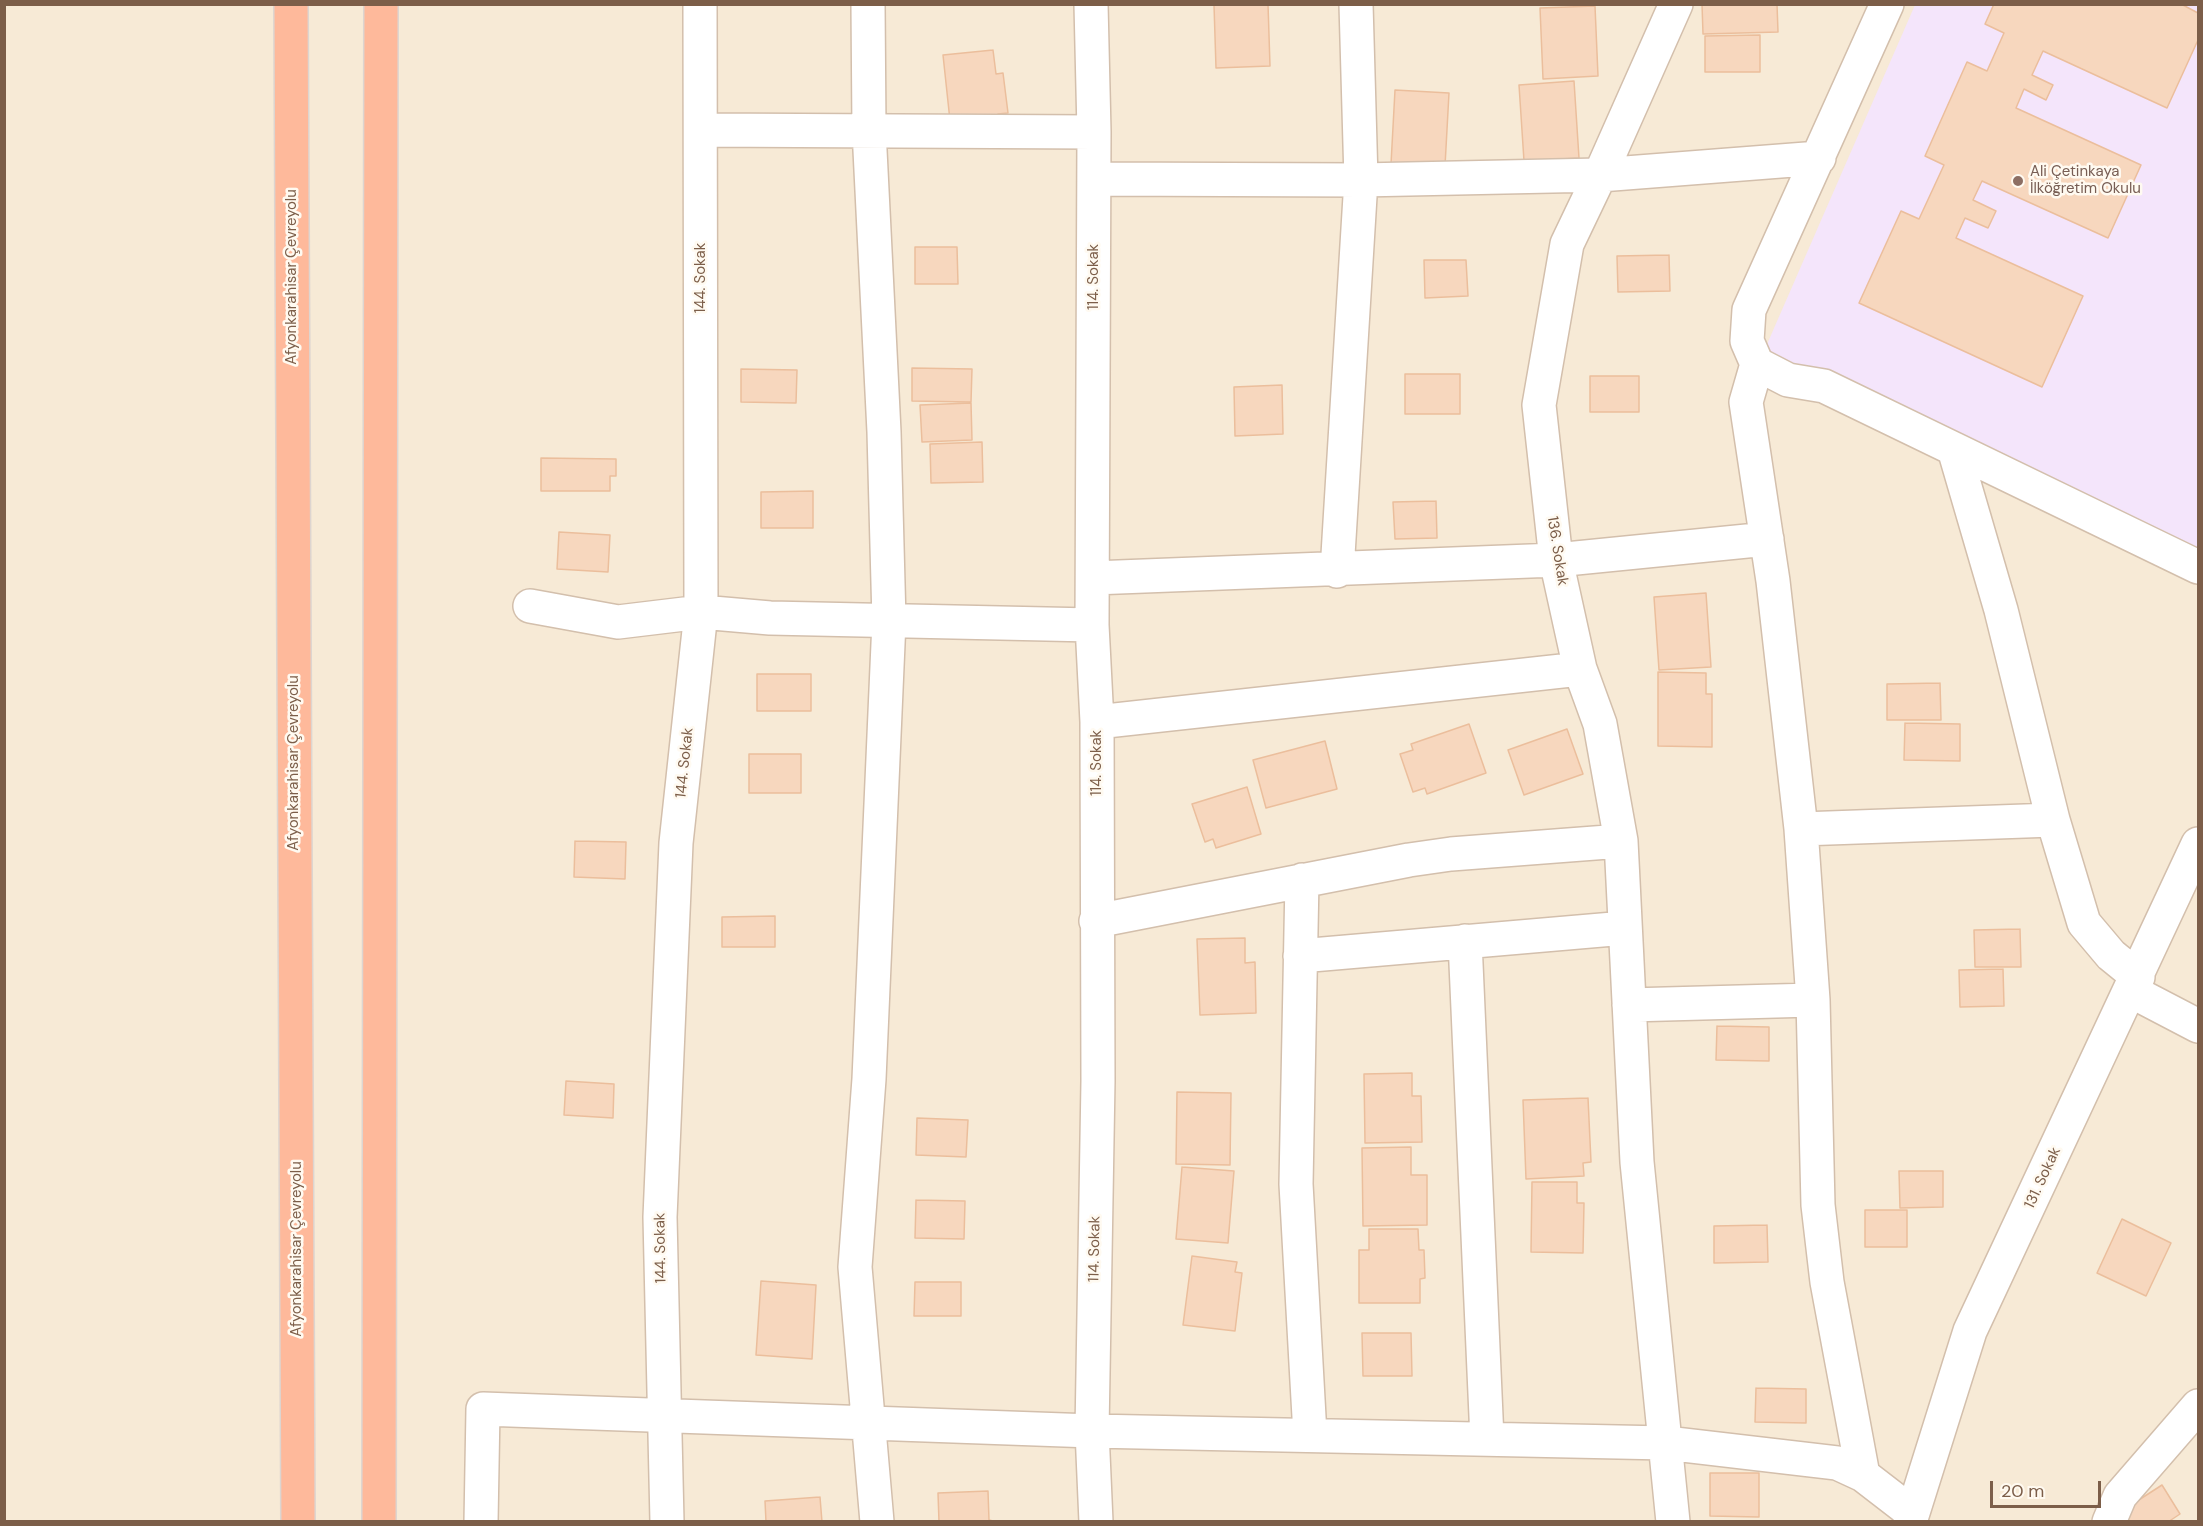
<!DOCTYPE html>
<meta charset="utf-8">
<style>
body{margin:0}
#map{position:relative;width:2203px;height:1526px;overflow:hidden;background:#fef7e9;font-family:"DM Sans",sans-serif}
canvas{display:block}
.frame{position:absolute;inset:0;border:6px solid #7c5e49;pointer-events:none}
.scale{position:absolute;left:1990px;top:1481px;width:111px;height:27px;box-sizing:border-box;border:3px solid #7c5e49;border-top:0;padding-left:8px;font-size:18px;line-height:21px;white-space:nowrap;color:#7c5e49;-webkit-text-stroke:4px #fffaf1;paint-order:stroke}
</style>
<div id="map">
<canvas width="2203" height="1526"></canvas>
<div class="frame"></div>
<div class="scale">20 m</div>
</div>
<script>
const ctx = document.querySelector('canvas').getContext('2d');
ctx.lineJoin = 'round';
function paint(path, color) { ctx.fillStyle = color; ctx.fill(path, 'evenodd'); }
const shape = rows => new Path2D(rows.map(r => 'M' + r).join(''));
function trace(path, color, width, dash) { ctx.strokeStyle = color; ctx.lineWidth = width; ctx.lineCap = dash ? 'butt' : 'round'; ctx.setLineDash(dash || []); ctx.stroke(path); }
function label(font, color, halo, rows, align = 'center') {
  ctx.font = font + ' "DM Sans",sans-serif'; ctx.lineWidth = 5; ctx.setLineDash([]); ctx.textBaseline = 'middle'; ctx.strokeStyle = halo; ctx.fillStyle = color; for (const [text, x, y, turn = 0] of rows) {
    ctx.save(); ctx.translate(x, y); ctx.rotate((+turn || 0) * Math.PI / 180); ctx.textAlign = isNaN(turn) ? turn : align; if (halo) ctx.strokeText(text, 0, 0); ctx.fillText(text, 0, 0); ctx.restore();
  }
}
paint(shape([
 [5,5,2198,5,2198,1521,5,1521]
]), '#f7ead6');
paint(shape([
 [1915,5,2198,5,2198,551,1761,358]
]), '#f4e5fb');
const building = shape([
 [1268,4,1270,66,1216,68,1214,5,1268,4],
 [1702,4,1777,4,1778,32,1703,34,1702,4],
 [1994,4,2181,4,2198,13,2198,40,2167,108,2043,51,2032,75,2053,85,2046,100,2024,89,2016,108,2141,165,2108,238,1982,181,1973,200,1996,211,1988,228,1965,218,1956,238,2083,296,2042,387,1859,303,1901,211,1919,219,1944,165,1925,156,1967,62,1987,71,2004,33,1985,24,1994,4],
 [1595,6,1598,76,1543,79,1540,8,1595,6],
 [1760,35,1760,72,1705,72,1705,36,1760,35],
 [993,50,996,74,1003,73,1008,113,998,114,1000,125,951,130,943,55,993,50],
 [1574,81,1579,158,1524,161,1519,85,1574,81],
 [1395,90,1449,93,1445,166,1391,164,1395,90],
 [915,247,957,247,958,284,915,284,915,247],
 [1669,255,1670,291,1618,292,1617,256,1669,255],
 [1424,260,1466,260,1468,296,1425,298,1424,260],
 [912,368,972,369,971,402,912,401,912,368],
 [741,369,797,370,796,403,741,402,741,369],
 [1405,374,1460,374,1460,414,1405,414,1405,374],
 [1590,376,1639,376,1639,412,1590,412,1590,376],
 [1282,385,1283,434,1235,436,1234,387,1282,385],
 [971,403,972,440,922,442,920,405,971,403],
 [982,442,983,482,931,483,930,444,982,442],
 [541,458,616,459,616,476,610,476,610,491,541,491,541,458],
 [813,491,813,528,761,528,761,492,813,491],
 [1436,501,1437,538,1395,539,1393,502,1436,501],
 [559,532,610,535,608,572,557,569,559,532],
 [1706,593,1711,667,1659,670,1654,597,1706,593],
 [1658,672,1706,673,1706,694,1712,694,1712,747,1658,746,1658,672],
 [757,674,811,674,811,711,757,711,757,674],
 [1940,683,1941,720,1887,720,1887,684,1940,683],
 [1905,723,1960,724,1960,761,1904,760,1905,723],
 [1469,724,1486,773,1427,794,1425,788,1413,792,1400,754,1413,750,1411,744,1469,724],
 [1567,729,1583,774,1524,795,1508,750,1567,729],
 [1325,741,1337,789,1266,808,1253,760,1325,741],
 [749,754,801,754,801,793,749,793,749,754],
 [1247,787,1261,834,1216,848,1213,839,1205,842,1192,804,1247,787],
 [575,841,626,842,625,879,574,877,575,841],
 [775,916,775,947,722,947,722,917,775,916],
 [2020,929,2021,967,1975,967,1974,930,2020,929],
 [1245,938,1245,963,1255,962,1256,1013,1200,1015,1197,939,1245,938],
 [2003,969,2004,1006,1960,1007,1959,970,2003,969],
 [1717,1026,1769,1027,1769,1061,1716,1060,1717,1026],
 [1412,1073,1412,1096,1421,1096,1422,1142,1365,1143,1364,1074,1412,1073],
 [566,1081,614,1084,613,1118,564,1115,566,1081],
 [1177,1092,1231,1093,1230,1165,1176,1164,1177,1092],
 [1588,1098,1591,1162,1583,1163,1584,1176,1526,1179,1523,1100,1588,1098],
 [917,1118,968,1120,966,1157,916,1155,917,1118],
 [1411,1147,1411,1175,1427,1175,1427,1225,1363,1226,1362,1148,1411,1147],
 [1182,1167,1234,1171,1228,1243,1176,1239,1182,1167],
 [1899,1171,1943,1171,1943,1207,1900,1208,1899,1171],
 [1532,1182,1577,1182,1577,1203,1584,1203,1583,1253,1531,1252,1532,1182],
 [916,1200,965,1201,964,1239,915,1238,916,1200],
 [1865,1210,1907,1210,1907,1247,1865,1247,1865,1210],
 [2122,1219,2171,1243,2146,1296,2097,1273,2122,1219],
 [1767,1225,1768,1262,1714,1263,1714,1226,1767,1225],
 [1369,1229,1418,1229,1419,1250,1424,1250,1425,1278,1420,1279,1420,1303,1359,1303,1359,1250,1369,1250,1369,1229],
 [1192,1256,1237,1262,1235,1272,1242,1273,1235,1331,1183,1325,1192,1256],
 [761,1281,816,1285,812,1359,756,1355,761,1281],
 [915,1282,961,1282,961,1316,914,1316,915,1282],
 [1362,1333,1411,1333,1412,1376,1363,1376,1362,1333],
 [1756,1388,1806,1389,1806,1423,1755,1422,1756,1388],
 [1710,1473,1759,1473,1759,1517,1710,1516,1710,1473],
 [2162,1485,2180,1514,2168,1522,2122,1522,2117,1514,2162,1485],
 [988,1491,989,1520,997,1522,939,1522,938,1493,988,1491],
 [820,1497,822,1522,766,1522,765,1501,820,1497]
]);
paint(building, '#f7d7be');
trace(building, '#ebbe9c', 1.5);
const minor = shape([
 [868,4,869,130,884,432,889,621,869,1079,855,1267,877,1522],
 [1091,4,1094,132,1092,625,1097,722,1098,1081,1092,1431,1096,1522],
 [1887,4,1749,310,1747,341,1757,364,1788,380,1824,386,2198,567],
 [701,130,1094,132],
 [1094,179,1361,180,1600,175,1676,4],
 [1757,364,1746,402,1773,581,1801,829,1813,1000,1818,1205,1827,1282,1863,1475],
 [1954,449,2001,610,2053,820,2084,923,2111,955,2138,977],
 [1337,571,1361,180,1356,4],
 [1093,578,1556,560,1767,539],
 [530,606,618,622,701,612,770,618,1092,625],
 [1580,669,1600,724,1621,841,1637,1162,1673,1522],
 [1097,722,1580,669,1556,560,1539,405,1567,244,1600,175,1819,158],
 [1801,829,2053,820],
 [1302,880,1296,1184,1310,1435],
 [1096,921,1409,860,1451,854,1621,841],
 [1465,941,1487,1439],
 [1300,956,1625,928],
 [2131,991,2198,1026],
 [1629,1005,1813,1000],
 [481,1522,483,1409,1092,1431,1666,1443,1837,1463,1863,1475,1911,1512],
 [667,1522,660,1217,676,843,701,612,700,4],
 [1910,1522,1970,1331,2198,844],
 [2109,1522,2120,1496,2198,1406]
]);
const highway = shape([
 [291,4,298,1522],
 [379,1522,381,4]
]);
trace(minor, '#d3bfac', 36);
trace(highway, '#ddd5d0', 36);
trace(minor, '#fff', 33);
trace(highway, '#feb99b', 33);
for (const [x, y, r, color] of [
 [2018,181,6,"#8d6e63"]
]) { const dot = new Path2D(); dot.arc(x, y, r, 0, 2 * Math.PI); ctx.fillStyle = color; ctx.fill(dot); trace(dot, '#fffaf1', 2); }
label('15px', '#785e54', '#fffaf1', [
 ["Ali Çetinkaya",2030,172],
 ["İlköğretim Okulu",2030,189]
], 'left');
label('15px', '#7c5e49', '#fffaf1', [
 ["Afyonkarahisar Çevreyolu",292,277,-90],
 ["114. Sokak",1094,277,-90],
 ["144. Sokak",701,278,-90],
 ["136. Sokak",1557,551,81],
 ["Afyonkarahisar Çevreyolu",294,763,-90],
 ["144. Sokak",685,763,-84],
 ["114. Sokak",1097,763,-90],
 ["131. Sokak",2043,1178,-65],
 ["144. Sokak",661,1248,-91],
 ["Afyonkarahisar Çevreyolu",297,1249,-90],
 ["114. Sokak",1095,1249,-89]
]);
</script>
